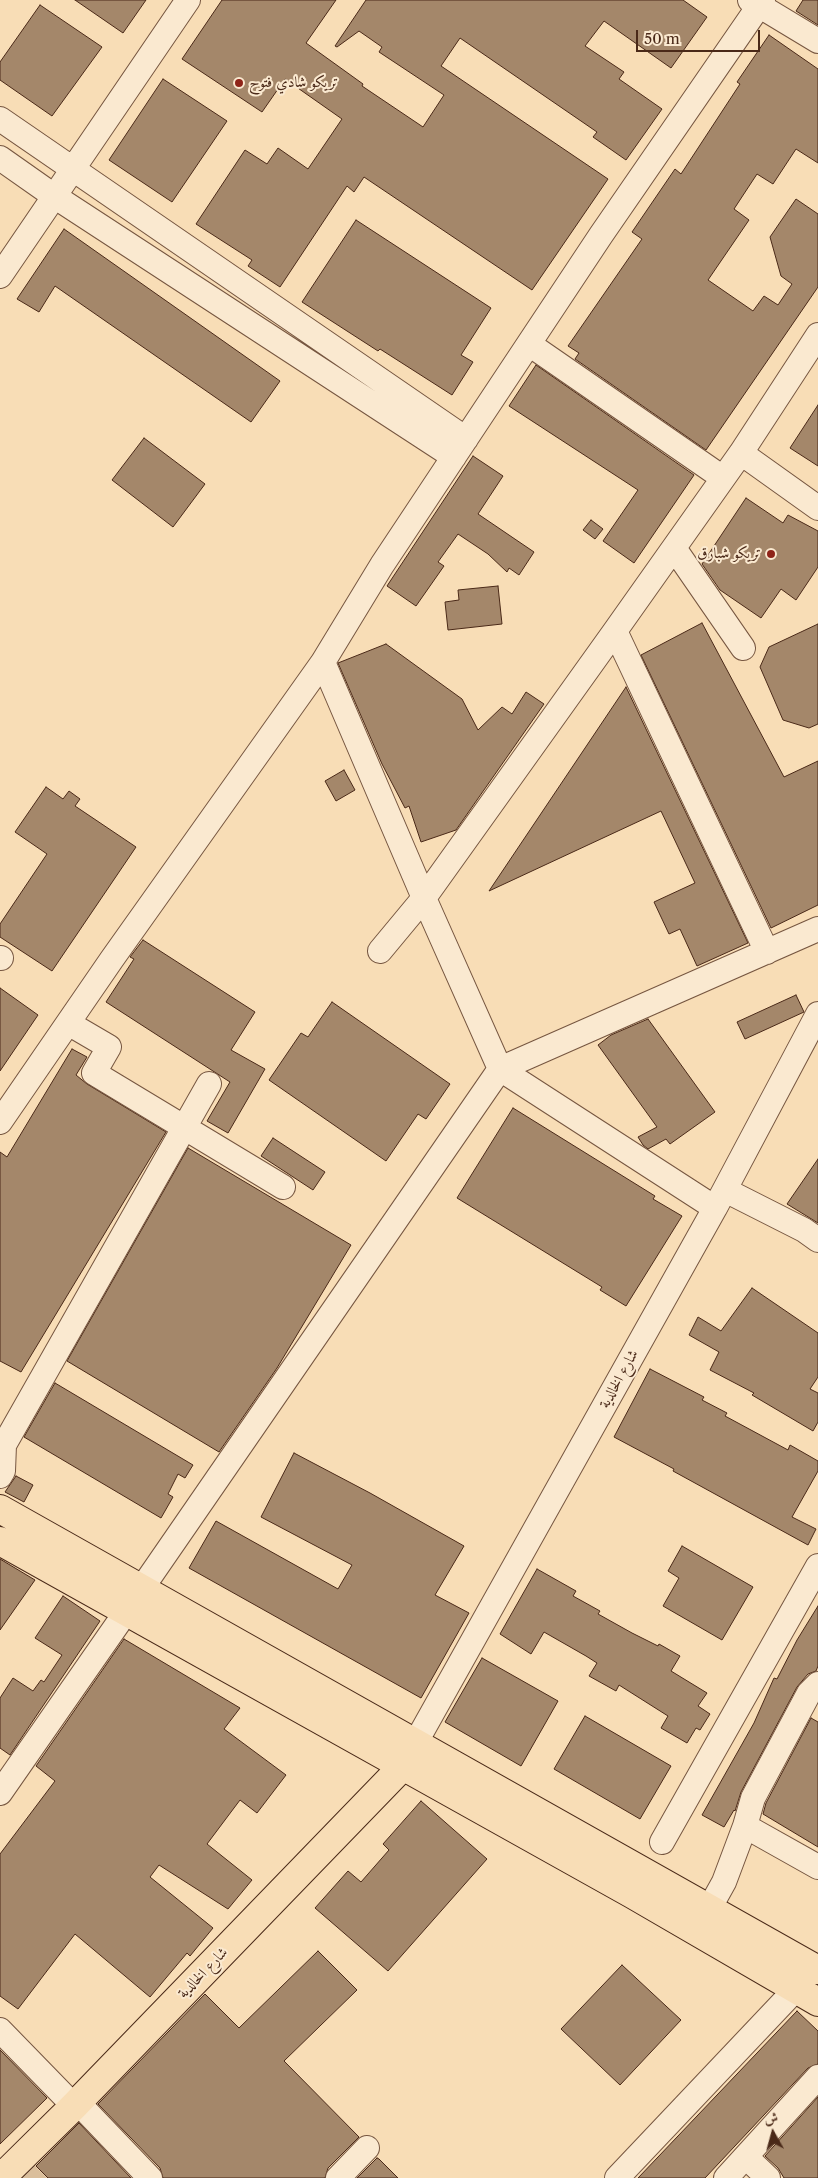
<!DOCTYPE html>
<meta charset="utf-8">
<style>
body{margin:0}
#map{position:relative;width:818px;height:2178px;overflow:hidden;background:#f8ddb6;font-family:"Libre Caslon Text",Amiri,serif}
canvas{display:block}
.north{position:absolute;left:748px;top:2108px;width:50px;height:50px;-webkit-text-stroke:4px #fae9d0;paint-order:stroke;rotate:353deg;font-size:14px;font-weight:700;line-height:20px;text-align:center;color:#4a2918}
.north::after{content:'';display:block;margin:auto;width:18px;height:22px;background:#4a2918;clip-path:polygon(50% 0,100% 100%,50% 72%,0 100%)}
.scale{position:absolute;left:636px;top:30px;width:124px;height:22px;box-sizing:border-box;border:2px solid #4a2918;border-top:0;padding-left:6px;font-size:15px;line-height:18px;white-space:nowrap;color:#4a2918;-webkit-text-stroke:4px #fae9d0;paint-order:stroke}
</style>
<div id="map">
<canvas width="818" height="2178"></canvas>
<div class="north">ش</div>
<div class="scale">50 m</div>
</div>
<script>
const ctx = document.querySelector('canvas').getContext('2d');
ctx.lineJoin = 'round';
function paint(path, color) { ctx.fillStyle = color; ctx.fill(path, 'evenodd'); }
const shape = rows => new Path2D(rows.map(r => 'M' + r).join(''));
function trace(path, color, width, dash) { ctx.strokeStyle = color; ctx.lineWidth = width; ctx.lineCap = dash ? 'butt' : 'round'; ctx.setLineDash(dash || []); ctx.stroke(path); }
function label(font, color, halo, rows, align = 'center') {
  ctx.font = font + ' "Libre Caslon Text",Amiri,serif'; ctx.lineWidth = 4; ctx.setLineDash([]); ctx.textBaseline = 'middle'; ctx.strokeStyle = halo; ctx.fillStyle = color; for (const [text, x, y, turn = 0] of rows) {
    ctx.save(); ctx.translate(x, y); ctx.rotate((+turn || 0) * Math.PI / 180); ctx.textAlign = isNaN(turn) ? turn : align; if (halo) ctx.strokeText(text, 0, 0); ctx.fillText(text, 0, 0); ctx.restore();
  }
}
paint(shape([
 [24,2155,47,2178,1,2178]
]), '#dabe9b');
const building = shape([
 [75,0,146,0,123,33,75,0],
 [222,0,336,0,306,43,363,84,362,86,423,127,444,95,379,52,382,47,359,31,337,47,335,46,366,0,683,0,707,17,671,68,604,21,585,46,624,72,619,79,662,109,626,160,593,137,597,132,460,38,441,66,608,179,532,290,364,177,354,192,347,186,280,287,248,266,252,260,196,224,245,150,267,164,278,148,308,169,342,119,285,79,262,112,182,59,222,0],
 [803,0,818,0,818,25,796,11,803,0],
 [40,5,102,47,52,116,0,80,0,62,40,5],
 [769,35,818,69,818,163,796,149,773,184,757,174,734,209,749,220,708,280,753,311,764,296,778,305,792,284,781,276,770,237,796,199,818,214,818,287,706,450,575,359,579,353,568,346,642,239,632,232,675,169,681,174,740,84,737,82,769,35],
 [163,79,227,121,172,202,109,160,163,79],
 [356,220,491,308,461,355,473,362,452,395,380,349,378,351,302,302,356,220],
 [64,229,280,381,251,422,55,286,39,312,17,299,64,229],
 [536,365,694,475,634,563,603,541,638,490,509,406,536,365],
 [818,405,818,466,790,448,818,405],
 [144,438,205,484,173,527,112,480,144,438],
 [473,456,503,476,478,514,534,552,519,575,509,568,507,572,488,554,458,534,438,562,444,566,416,606,387,586,473,456],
 [746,498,783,523,788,515,818,531,818,567,796,600,781,589,761,618,720,590,702,564,746,498],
 [591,520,603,529,595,539,583,530,591,520],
 [498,586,502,624,448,630,445,602,459,600,458,590,498,586],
 [702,623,784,777,818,761,818,905,771,928,641,655,702,623],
 [818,624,818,724,809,728,783,720,760,667,769,647,818,624],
 [386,644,462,699,478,730,502,707,512,714,526,692,544,704,456,830,421,842,409,806,405,808,382,764,338,663,386,644],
 [626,687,748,943,697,966,680,929,669,934,654,902,695,883,661,811,489,891,626,687],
 [344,770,355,790,336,801,325,781,344,770],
 [46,787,63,799,69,791,80,799,75,806,136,847,52,971,0,937,0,924,47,854,15,832,46,787],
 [143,940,255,1012,231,1050,265,1069,228,1133,207,1121,230,1082,106,1002,134,959,130,957,143,940],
 [0,988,38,1015,0,1071,0,988],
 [796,995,804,1012,745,1039,737,1022,796,995],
 [332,1002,450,1084,426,1119,418,1114,386,1161,269,1080,301,1033,308,1037,332,1002],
 [648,1019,715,1112,670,1144,666,1139,648,1149,643,1145,638,1137,657,1127,598,1045,611,1035,648,1019],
 [72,1049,87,1057,76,1075,87,1084,166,1132,21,1372,0,1361,0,1152,7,1157,72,1049],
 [513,1108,655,1196,653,1199,682,1216,626,1306,600,1290,602,1287,457,1198,513,1108],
 [273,1138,325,1172,313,1190,261,1156,273,1138],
 [188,1148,351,1245,277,1368,219,1452,67,1361,188,1148],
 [818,1159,818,1223,787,1204,818,1159],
 [752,1288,818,1333,818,1377,810,1389,818,1393,818,1422,813,1431,752,1395,754,1393,710,1370,719,1352,689,1335,698,1317,721,1331,752,1288],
 [650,1369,704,1397,702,1400,727,1413,725,1416,788,1450,790,1445,818,1461,818,1471,792,1517,816,1529,808,1545,673,1471,674,1469,614,1437,650,1369],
 [55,1383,193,1465,185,1478,178,1474,168,1494,173,1497,161,1518,24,1437,55,1383],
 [294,1453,370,1493,464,1546,435,1595,469,1613,421,1698,189,1568,216,1521,338,1589,352,1565,261,1517,294,1453],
 [16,1476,33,1485,24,1502,5,1492,16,1476],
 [682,1546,753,1587,722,1640,663,1606,679,1578,668,1571,682,1546],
 [0,1559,35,1580,0,1630,0,1559],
 [537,1569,576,1591,573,1596,600,1611,598,1614,632,1633,658,1646,659,1644,680,1656,671,1671,707,1693,698,1706,710,1714,700,1730,696,1728,687,1743,661,1728,668,1716,619,1685,616,1691,589,1676,597,1663,586,1656,544,1632,531,1654,500,1634,537,1569],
 [63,1596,100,1621,10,1755,0,1748,0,1698,13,1678,33,1691,41,1680,44,1682,62,1655,35,1638,63,1596],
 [818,1606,818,1666,816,1671,808,1674,797,1687,741,1792,735,1811,734,1810,724,1827,702,1815,754,1723,774,1678,777,1679,797,1640,818,1606],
 [124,1639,240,1708,224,1729,286,1775,257,1813,240,1800,207,1844,252,1880,228,1909,159,1865,150,1877,213,1928,190,1956,187,1953,150,1997,75,1934,18,2009,0,1996,0,1854,55,1781,36,1766,124,1639],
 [482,1658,558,1701,521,1766,445,1722,482,1658],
 [585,1716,671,1766,640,1819,554,1769,585,1716],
 [811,1718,818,1722,818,1847,763,1814,766,1803,811,1718],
 [421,1801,487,1859,388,1971,315,1908,348,1871,361,1882,389,1850,383,1844,421,1801],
 [318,1951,357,1990,284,2061,359,2137,328,2168,325,2178,163,2178,160,2168,98,2104,205,1994,239,2028,318,1951],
 [622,1965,681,2020,620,2085,561,2029,622,1965],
 [797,2011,818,2031,818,2064,808,2068,705,2178,638,2178,797,2011],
 [0,2050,47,2098,0,2144,0,2050],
 [818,2097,818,2178,784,2178,778,2168,765,2156,818,2097],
 [79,2123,131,2178,48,2178,36,2166,79,2123],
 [377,2158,379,2159,398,2178,357,2178,377,2158]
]);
paint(building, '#a4876a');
trace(building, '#4a2918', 1);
const minor = shape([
 [750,0,818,41],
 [0,119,466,439],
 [0,158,54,196,454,457],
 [0,276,188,0],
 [529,344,723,478],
 [741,453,818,508],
 [674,548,743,648],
 [615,631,767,952],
 [323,662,424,898,500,1069,715,1208],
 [380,951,424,898,615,631,741,453,818,335],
 [0,958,1,958],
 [68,1023,109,1047,94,1073,283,1187],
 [0,1122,112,959,323,662,382,565,601,235,763,0],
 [725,1190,804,1230,818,1240],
 [0,1476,3,1471,4,1445,209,1084],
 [142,1588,500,1069,818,929],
 [416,1742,715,1208,818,1014],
 [0,1793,126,1612],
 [745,1826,818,1867],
 [662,1842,818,1566],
 [709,1909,724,1882,745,1826,753,1798,809,1693,818,1684],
 [0,2030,74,2106,85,2110,150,2178],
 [746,2157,768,2178],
 [338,2178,367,2148],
 [617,2178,795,1990],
 [726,2178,818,2077]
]);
const major = shape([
 [0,1509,818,1970],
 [0,1541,632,1894,818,2002],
 [1,2178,74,2106,403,1766]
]);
trace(minor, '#765640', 26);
trace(major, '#4a2918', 30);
trace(minor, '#fae9d0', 24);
trace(major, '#f8ddb6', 28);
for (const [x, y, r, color] of [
 [239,83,5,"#8f2418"],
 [771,554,5,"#8f2418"]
]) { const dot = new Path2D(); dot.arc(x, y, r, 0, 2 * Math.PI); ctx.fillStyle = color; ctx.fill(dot); trace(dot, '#fae9d0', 2); }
label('15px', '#4a2918', '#fae9d0', [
 ["تريكو شادي فتوح",249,83],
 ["تريكو شبارق",761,554,"right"]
], 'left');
label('15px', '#4a2918', '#fae9d0', [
 ["شارع الخالدية",619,1379,-61],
 ["شارع الخالدية",203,1973,-46]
]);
</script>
